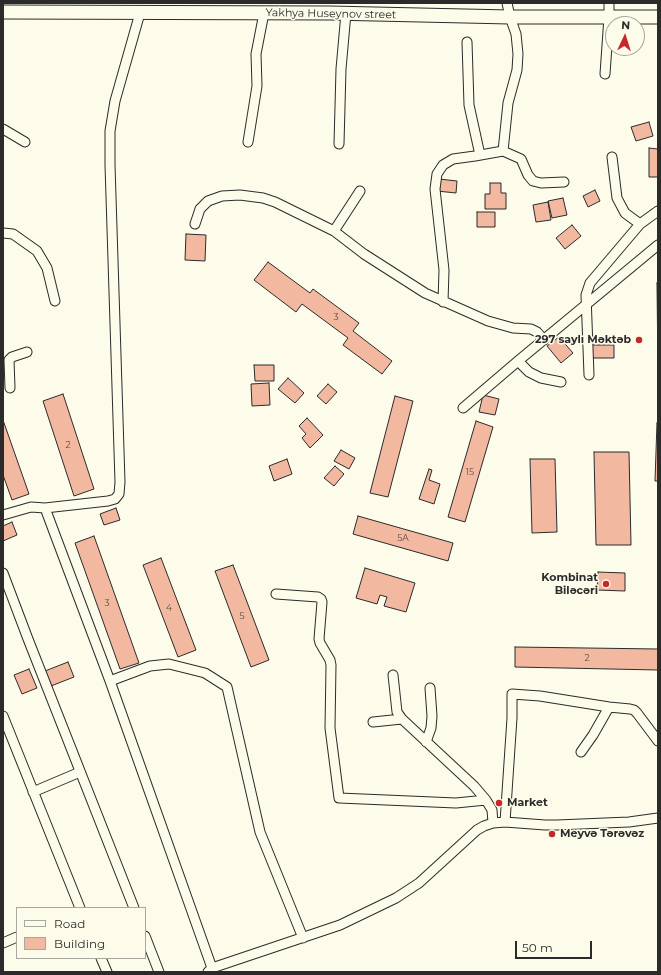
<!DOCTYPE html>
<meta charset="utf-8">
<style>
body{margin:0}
#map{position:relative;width:661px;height:975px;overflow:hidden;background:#fdfbea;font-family:Montserrat,sans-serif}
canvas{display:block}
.frame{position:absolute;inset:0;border:4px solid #2b2b2b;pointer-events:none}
.legend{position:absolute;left:16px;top:907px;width:130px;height:52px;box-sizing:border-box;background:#fdfbea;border:1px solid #a9a89e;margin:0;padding:5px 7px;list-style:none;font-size:12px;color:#2b2b2b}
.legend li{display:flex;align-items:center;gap:8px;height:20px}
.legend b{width:20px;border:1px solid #a9a89e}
.north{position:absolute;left:605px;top:16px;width:40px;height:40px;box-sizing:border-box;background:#fdfbea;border:1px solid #a9a89e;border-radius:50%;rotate:4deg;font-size:11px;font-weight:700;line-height:16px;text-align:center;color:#2b2b2b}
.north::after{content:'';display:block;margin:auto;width:14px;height:18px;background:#c62828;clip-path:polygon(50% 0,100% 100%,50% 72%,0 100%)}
.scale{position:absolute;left:515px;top:941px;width:77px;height:18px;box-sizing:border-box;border:2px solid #2b2b2b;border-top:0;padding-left:5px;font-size:12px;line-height:14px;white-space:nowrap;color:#2b2b2b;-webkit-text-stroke:3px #fdfbea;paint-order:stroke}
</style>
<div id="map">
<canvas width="661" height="975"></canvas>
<div class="frame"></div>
<ul class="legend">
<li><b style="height:5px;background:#fdfbea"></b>Road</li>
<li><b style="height:11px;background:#f2b8a0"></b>Building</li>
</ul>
<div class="north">N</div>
<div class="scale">50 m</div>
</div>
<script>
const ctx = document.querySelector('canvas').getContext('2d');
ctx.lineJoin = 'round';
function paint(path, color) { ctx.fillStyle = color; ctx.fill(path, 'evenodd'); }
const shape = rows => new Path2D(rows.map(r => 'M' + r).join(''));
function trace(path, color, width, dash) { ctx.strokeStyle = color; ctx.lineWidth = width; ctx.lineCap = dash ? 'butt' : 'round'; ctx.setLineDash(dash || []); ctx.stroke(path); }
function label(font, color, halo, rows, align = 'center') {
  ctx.font = font + ' Montserrat,sans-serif'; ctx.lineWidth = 3; ctx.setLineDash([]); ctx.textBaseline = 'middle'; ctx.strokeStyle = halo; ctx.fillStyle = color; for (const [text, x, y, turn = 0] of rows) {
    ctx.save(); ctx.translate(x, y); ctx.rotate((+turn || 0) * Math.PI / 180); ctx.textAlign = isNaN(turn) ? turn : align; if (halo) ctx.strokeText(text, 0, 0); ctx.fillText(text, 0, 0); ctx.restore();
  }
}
const building = shape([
 [649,122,653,136,636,141,631,127,649,122],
 [649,148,658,149,658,177,649,177,649,148],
 [439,179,457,181,456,193,437,191,439,179],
 [490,183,501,183,501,193,506,193,506,209,485,209,485,194,490,194,490,183],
 [595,190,600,201,588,207,583,196,595,190],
 [563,198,567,215,552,218,548,201,563,198],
 [548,202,551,220,536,222,533,205,548,202],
 [477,212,495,212,495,227,477,227,477,212],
 [572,225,581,236,565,249,556,238,572,225],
 [186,234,206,235,205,261,185,260,186,234],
 [268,262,310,293,313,289,359,323,353,331,392,361,382,374,343,345,348,338,302,304,296,312,254,280,268,262],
 [657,283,658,283,658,373,657,283],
 [559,337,573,353,561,363,547,346,559,337],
 [591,345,614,345,614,358,591,358,591,345],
 [254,365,274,365,274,381,255,381,254,365],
 [288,378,304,393,295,403,278,389,288,378],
 [269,383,270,405,252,406,251,384,269,383],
 [328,384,337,392,326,404,317,396,328,384],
 [63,394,94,489,74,496,43,401,63,394],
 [483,395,499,399,495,415,479,412,483,395],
 [395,396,413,401,388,497,370,493,395,396],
 [307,418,323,435,310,448,302,438,306,434,299,426,307,418],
 [3,420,29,494,12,500,3,475,3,420],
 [476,421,493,427,465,522,448,517,476,421],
 [657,423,658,423,658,481,655,481,657,423],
 [341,450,355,458,349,469,334,461,341,450],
 [594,452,629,452,631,545,596,545,594,452],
 [287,459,292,474,274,481,269,466,287,459],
 [530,459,555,459,557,532,532,533,530,459],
 [335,466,344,474,334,486,324,478,335,466],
 [429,469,432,470,429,480,440,484,434,504,419,499,429,469],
 [116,508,120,520,104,525,100,514,116,508],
 [358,516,453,543,448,561,353,534,358,516],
 [12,522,17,535,3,541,3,526,12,522],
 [94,536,139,663,120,669,75,543,94,536],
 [161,558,196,650,178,657,143,565,161,558],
 [233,565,269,660,251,667,215,571,233,565],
 [365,568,415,583,406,612,384,606,387,597,380,595,377,604,356,598,365,568],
 [598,572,625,573,625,591,597,590,598,572],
 [515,647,658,649,658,670,515,667,515,647],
 [68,662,74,677,51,686,45,671,68,662],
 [29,669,37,688,22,694,14,675,29,669]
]);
paint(building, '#f2b8a0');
trace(building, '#2b2b2b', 1);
const street = shape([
 [467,42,469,105,480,155],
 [605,74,609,17,609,3],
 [3,129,25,142],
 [248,142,257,86,256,54,264,13],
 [339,144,341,69,346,13],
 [503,151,521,159,528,175,533,181,541,183,564,182],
 [612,157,617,198,625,213,640,224],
 [195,224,200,209,208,201,222,196,240,195,263,198,275,202,334,231,364,254,425,293,488,321,513,328,531,329,537,332,544,340],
 [334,231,360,191],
 [3,233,13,234,37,251,47,268,55,301],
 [443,302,444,270,435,189,437,174,443,165,453,159,475,156,503,151,508,103,517,70,518,54,516,34,510,17,507,3],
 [518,361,529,372,541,378,561,382],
 [589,375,586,295,590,283,640,224,658,211],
 [10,388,9,360,12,357,27,352],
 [463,408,518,361,658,245],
 [45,508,110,681,212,968],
 [3,515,31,507,45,508,108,501,115,499,119,494,120,482,110,165,110,131,115,101,140,13],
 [3,573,28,639,134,908],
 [276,594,318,597,321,599,322,602,319,639,320,643,330,660,331,665,330,728,339,798,456,803,486,800],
 [393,675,397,712,402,719,474,786,486,800,492,810,493,823],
 [110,681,150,666,169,664,205,673,227,687,260,832,303,938],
 [3,716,80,908],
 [373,722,402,719],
 [426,742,431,728,432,716,430,688],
 [581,752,593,735,609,707],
 [33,792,80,772],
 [505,822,512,718,512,694,540,696,609,707,630,709,634,710,637,713,658,741],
 [145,936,159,972],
 [3,943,17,937],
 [101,958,107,972],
 [208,972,212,968,340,925,396,898,419,883,477,830,484,826,493,823,505,822,545,825,557,825,629,822,658,818]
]);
const secondary = shape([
 [3,12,330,13,510,17,658,17]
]);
trace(street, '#2b2b2b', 11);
trace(secondary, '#2b2b2b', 15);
trace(street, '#fdfbea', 9);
trace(secondary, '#fdfbea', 13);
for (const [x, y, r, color] of [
 [639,340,4,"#c62828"],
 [606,584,4,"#c62828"],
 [499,803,4,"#c62828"],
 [552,834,4,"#c62828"]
]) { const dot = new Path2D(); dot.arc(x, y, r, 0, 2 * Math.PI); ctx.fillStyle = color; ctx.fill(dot); trace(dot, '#fdfbea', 1.5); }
label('9px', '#5d4e48', null, [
 ["3",336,317],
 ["2",68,445],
 ["15",470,472],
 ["5A",403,538],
 ["3",107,603],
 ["4",169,608],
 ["5",242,616],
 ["2",587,658]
]);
label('11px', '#2b2b2b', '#fdfbea', [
 ["Yakhya Huseynov street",331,14,1]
]);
label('bold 11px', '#2b2b2b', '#fdfbea', [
 ["297 saylı Məktəb",631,340],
 ["Kombinat",598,578],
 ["Biləcəri",598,591],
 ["Market",507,803,"left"],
 ["Meyvə Tərəvəz",560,834,"left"]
], 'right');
</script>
